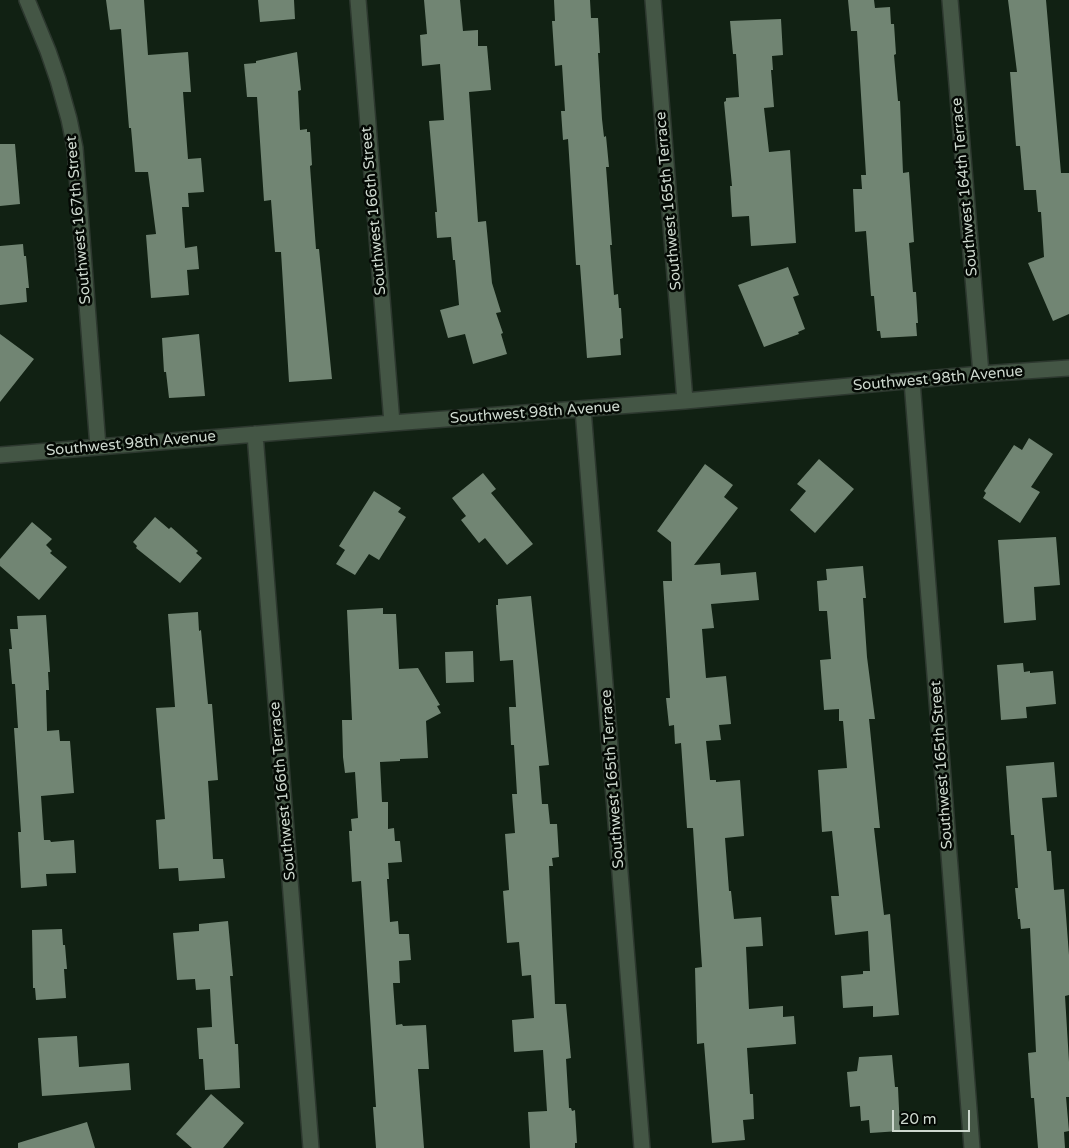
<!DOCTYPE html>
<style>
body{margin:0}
#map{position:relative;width:1069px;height:1148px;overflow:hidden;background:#112113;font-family:"Varela Round",sans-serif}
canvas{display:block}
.scale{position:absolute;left:892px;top:1110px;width:78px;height:22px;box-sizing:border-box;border:2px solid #cdd8ce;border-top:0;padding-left:6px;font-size:15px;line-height:18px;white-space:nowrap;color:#cdd8ce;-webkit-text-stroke:4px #040904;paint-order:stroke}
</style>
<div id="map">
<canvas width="1069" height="1148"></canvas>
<div class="scale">20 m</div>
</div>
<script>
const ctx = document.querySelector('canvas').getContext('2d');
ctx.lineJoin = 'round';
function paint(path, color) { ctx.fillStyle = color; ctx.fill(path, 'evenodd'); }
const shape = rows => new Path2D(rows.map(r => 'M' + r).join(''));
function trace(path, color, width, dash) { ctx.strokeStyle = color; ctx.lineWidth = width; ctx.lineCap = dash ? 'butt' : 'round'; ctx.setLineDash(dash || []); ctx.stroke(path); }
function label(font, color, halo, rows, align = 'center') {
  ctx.font = font + ' "Varela Round",sans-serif'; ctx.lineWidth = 5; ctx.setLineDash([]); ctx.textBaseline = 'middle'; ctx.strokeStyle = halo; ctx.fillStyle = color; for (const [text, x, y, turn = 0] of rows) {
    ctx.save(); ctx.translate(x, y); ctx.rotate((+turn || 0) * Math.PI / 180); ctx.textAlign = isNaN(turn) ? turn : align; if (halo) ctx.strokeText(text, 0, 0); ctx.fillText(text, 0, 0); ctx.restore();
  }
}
paint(shape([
 [106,0,144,0,148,55,188,52,191,92,183,92,188,159,201,158,204,192,188,193,189,207,182,207,185,248,197,246,199,269,187,270,189,295,151,298,146,235,156,234,148,172,135,172,131,128,129,128,121,29,110,30],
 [258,0,294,0,295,19,260,22],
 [424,0,460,0,463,31,478,30,478,46,487,46,491,90,469,92,478,222,486,221,492,283,501,312,496,313,503,333,501,334,507,354,473,364,465,334,448,338,440,310,459,305,455,260,453,260,451,237,437,238,435,212,437,212,429,121,444,120,440,64,422,66,420,35,427,34],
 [554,0,590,0,591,18,598,18,600,53,598,53,602,119,604,137,606,136,609,167,606,167,612,245,610,245,614,295,618,294,619,308,621,308,623,338,620,339,621,355,587,358,580,265,576,265,568,139,563,140,561,111,565,111,562,65,555,66,552,21,555,21],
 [848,0,874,0,875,8,890,7,891,24,894,24,896,54,894,55,898,101,900,101,903,173,909,172,914,242,909,243,913,292,916,292,918,323,916,323,917,336,881,338,880,331,877,331,874,296,871,296,866,231,855,232,853,189,862,189,861,175,866,175,857,31,851,31],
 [1008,0,1046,0,1061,173,1069,173,1069,314,1053,321,1028,263,1044,257,1041,212,1038,212,1036,190,1024,190,1020,146,1016,146,1010,72,1017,72],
 [781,19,783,55,772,56,773,70,771,70,774,107,764,108,769,152,790,150,796,243,751,246,749,216,732,217,730,186,732,186,724,102,726,101,726,98,739,97,736,54,733,54,730,21],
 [297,52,301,90,298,91,300,130,307,129,307,132,310,132,312,165,310,166,316,249,319,249,332,379,289,382,281,252,275,252,271,200,264,201,257,97,247,97,244,64,256,63,256,61],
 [0,144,15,144,20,204,0,206],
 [23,244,24,256,26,256,29,288,26,288,27,302,0,305,0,246],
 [788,267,799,295,793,297,805,329,798,332,799,334,764,347,738,285],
 [0,334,34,359,0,402],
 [199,334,205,396,169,398,166,372,164,372,162,338],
 [1029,438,1053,454,1031,487,1040,492,1020,523,983,498,986,493,984,491,1014,445,1022,450],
 [819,459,854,489,815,533,790,510,806,491,797,484],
 [705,464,733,485,724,497,738,508,694,565,720,563,721,575,756,572,759,600,711,604,714,628,702,629,706,678,726,676,731,724,719,725,721,740,706,741,710,780,716,780,716,782,740,780,744,836,725,838,729,891,731,891,734,919,761,917,763,946,746,947,749,1009,783,1006,783,1017,794,1016,796,1044,747,1048,750,1094,753,1094,754,1119,743,1120,745,1140,712,1143,704,1043,697,1044,695,968,702,967,693,828,687,828,681,743,675,744,674,725,669,726,666,698,670,698,663,581,672,581,671,542,657,531],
 [483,473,496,489,491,493,533,544,507,565,485,538,479,543,461,520,466,516,452,498],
 [374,491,401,508,398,512,406,517,379,560,369,554,355,575,336,564,345,550,339,546],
 [155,517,169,529,171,527,198,551,196,553,202,558,180,583,136,548,137,546,133,542],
 [32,522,52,539,46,545,52,551,50,553,67,567,39,600,0,566,0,559],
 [1056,537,1060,585,1034,587,1036,620,1004,623,998,540],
 [863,566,866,598,863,598,867,657,875,719,869,719,880,828,874,828,884,915,890,914,899,1015,873,1017,873,1006,843,1008,841,976,863,974,863,971,870,971,868,931,835,935,831,896,839,896,832,831,822,832,818,770,847,768,843,721,839,721,839,709,824,710,820,660,831,659,827,611,819,611,817,581,827,580,826,569],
 [531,596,549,765,539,766,542,804,548,804,550,824,557,824,559,857,552,858,553,866,549,866,555,1004,566,1004,571,1058,566,1059,569,1108,571,1108,572,1111,575,1110,577,1143,575,1143,575,1148,530,1148,528,1112,547,1111,543,1050,514,1052,512,1020,534,1018,531,975,522,976,519,942,507,943,503,891,509,890,505,834,515,833,512,794,517,794,514,745,511,745,509,707,516,707,513,660,500,661,496,605,498,605,498,599],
 [383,608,383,614,396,614,399,669,418,668,440,705,437,706,441,713,426,721,428,758,400,759,400,761,380,762,382,802,388,802,388,829,394,828,395,841,400,841,402,862,388,863,389,879,387,879,390,922,398,921,399,934,409,934,411,960,399,961,400,983,393,983,396,1025,402,1024,403,1026,426,1025,429,1069,418,1069,424,1148,376,1148,373,1107,376,1107,361,881,352,882,349,831,352,831,351,819,358,818,355,772,345,773,343,757,342,720,352,720,347,610],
 [198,612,199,631,201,630,208,704,212,704,218,780,208,781,213,859,223,859,225,878,179,881,178,868,159,869,156,820,165,819,156,708,175,707,168,614],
 [46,615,50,672,48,672,49,690,46,690,47,731,59,730,60,741,70,741,74,793,41,796,44,840,50,840,51,842,74,840,76,873,46,874,47,886,21,888,18,832,21,832,14,728,18,728,15,684,12,684,9,649,12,649,10,629,18,629,17,616],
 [473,651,474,682,446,683,445,652],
 [1023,663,1024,672,1030,671,1030,673,1053,671,1056,704,1026,707,1027,718,1001,720,997,665],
 [1054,762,1057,797,1042,798,1047,851,1051,851,1054,890,1064,889,1069,955,1069,995,1065,996,1069,1062,1069,1097,1066,1097,1069,1131,1064,1132,1065,1148,1038,1148,1034,1098,1031,1098,1028,1053,1036,1052,1030,928,1021,929,1020,919,1018,919,1015,888,1018,888,1014,835,1011,835,1006,766],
 [228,921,233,976,230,976,235,1044,238,1044,240,1088,205,1090,203,1059,199,1059,197,1028,212,1027,210,989,196,990,195,979,177,980,173,933,199,931,199,924],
 [62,929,63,945,65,945,67,969,64,969,66,998,36,1000,35,988,33,988,32,930],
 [77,1036,79,1067,129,1063,131,1090,42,1096,38,1038],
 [892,1055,895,1087,898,1087,900,1131,870,1133,869,1120,861,1121,860,1106,850,1107,847,1072,857,1071,859,1057],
 [211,1094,244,1123,223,1148,192,1148,176,1134],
 [87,1122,95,1148,18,1148,18,1143]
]), '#718573');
const minor = shape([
 [27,0,48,51,58,80,69,119,75,148,98,447],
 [358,0,392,423],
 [653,0,685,401],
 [950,0,981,374],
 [912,381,972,1148],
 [583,409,642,1148],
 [255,434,311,1148],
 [0,455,392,423,685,401,981,374,1069,368]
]);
trace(minor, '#2d382f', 18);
trace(minor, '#445645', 15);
label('15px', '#cdd8ce', '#040904', [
 ["Southwest 164th Terrace",965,187,-95],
 ["Southwest 165th Terrace",669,201,-95],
 ["Southwest 166th Street",374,211,-95],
 ["Southwest 167th Street",79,220,-95],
 ["Southwest 98th Avenue",938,379,-5],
 ["Southwest 98th Avenue",535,413,-4],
 ["Southwest 98th Avenue",131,444,-5],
 ["Southwest 165th Street",942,765,-94],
 ["Southwest 165th Terrace",613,779,-94],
 ["Southwest 166th Terrace",283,791,-95]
]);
</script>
